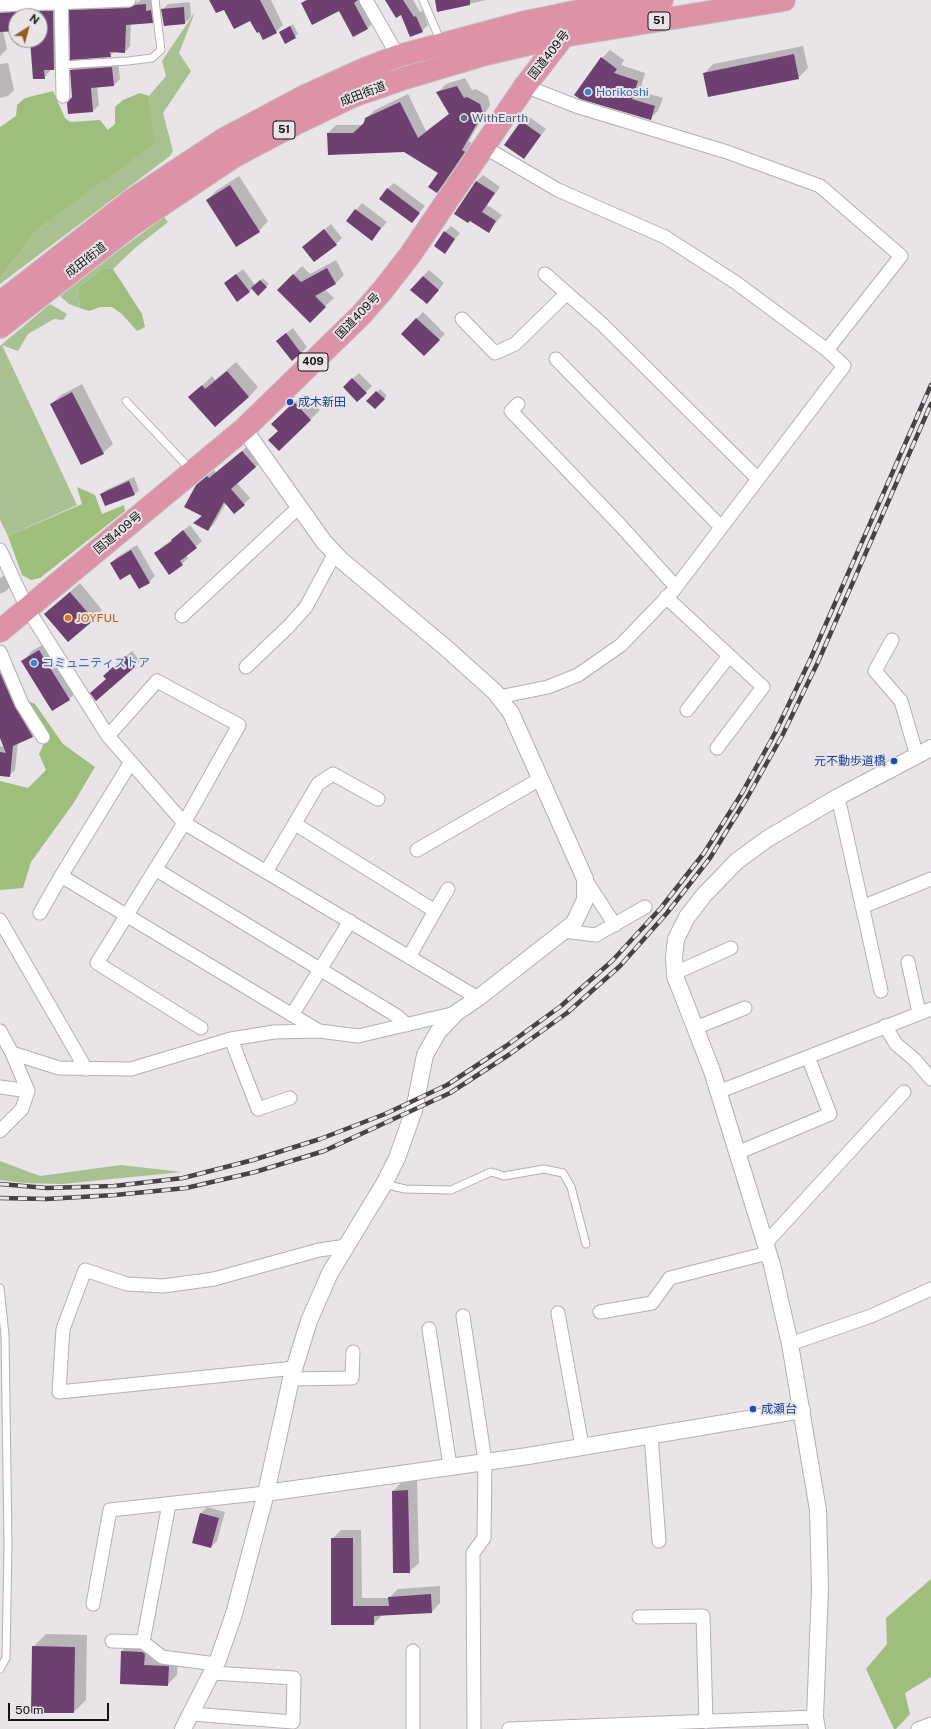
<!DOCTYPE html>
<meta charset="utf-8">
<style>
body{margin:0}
#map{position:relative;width:931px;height:1729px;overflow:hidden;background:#e8e4e8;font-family:"Public Sans",sans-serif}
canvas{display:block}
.north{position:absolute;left:8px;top:8px;width:40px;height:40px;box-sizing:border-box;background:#e8e4e8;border:1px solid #939093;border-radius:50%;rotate:36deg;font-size:11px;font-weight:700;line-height:16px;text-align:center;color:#141314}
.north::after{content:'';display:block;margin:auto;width:14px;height:18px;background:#935d14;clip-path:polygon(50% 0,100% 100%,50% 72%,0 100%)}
.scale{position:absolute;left:8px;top:1703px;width:101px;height:18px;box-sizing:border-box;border:2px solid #141314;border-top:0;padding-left:5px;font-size:12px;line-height:14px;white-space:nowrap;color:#141314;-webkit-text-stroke:3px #e8e4e8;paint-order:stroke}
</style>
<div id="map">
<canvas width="931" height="1729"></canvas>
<div class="north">N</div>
<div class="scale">50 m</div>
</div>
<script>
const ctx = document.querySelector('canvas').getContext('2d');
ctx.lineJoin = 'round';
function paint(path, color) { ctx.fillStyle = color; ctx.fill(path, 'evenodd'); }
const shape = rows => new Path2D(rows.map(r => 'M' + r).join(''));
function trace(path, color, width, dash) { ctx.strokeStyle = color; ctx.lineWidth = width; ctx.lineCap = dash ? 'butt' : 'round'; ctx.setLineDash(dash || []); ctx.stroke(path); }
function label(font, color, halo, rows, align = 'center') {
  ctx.font = font + ' "Public Sans","Noto Sans JP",sans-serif'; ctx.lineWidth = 4; ctx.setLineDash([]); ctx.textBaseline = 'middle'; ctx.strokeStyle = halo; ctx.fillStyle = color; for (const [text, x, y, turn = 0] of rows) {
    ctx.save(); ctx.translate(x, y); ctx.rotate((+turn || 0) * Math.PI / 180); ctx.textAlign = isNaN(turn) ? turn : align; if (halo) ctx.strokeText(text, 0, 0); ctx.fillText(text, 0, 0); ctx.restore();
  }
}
paint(shape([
 [195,12,179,53,191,71,163,113,173,151,170,156,0,284,0,278,37,230,153,144,149,96,166,76,162,61],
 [164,217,168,222,135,248,113,269,103,268,78,288,80,308,69,304,60,296,117,252],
 [50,304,67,314,63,320,54,319,28,334,18,351,2,345,77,505,8,536,0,520,0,346],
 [0,1161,40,1176,121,1165,182,1172,62,1184,25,1183,0,1180]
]), '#a9c090');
paint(shape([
 [53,91,65,118,70,122,100,120,108,130,115,124,115,107,123,100,140,93,149,96,154,144,37,230,0,278,0,127,16,116,17,105,25,98],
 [103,268,113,269,142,314,145,327,137,331,122,314,112,307,100,307,89,311,80,308,78,288],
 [77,487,95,495,102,514,124,505,125,511,40,578,31,580,22,575,8,536,82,504],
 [28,701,35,704,63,744,95,767,73,804,31,862,23,888,0,890,0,781,28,788,46,770,39,754,47,737],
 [931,1579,931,1677,905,1693,910,1714,896,1729,894,1729,866,1669,887,1644,886,1618]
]), '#9fbd7d');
paint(shape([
 [141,0,151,0,151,6,156,5,158,17,152,22,131,23,130,46,125,52,115,51,110,56,70,11,76,5,136,3],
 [211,0,271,0,283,25,276,32,224,8],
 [304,0,362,0,373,23,367,29,340,10],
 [386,0,413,0,420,12,423,11,428,25,422,31],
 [436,0,486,0,438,11],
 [190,2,191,17,185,23,162,10,168,4],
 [0,4,59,5,60,63,54,69,50,69,50,71,44,78,31,40,40,40,40,16,16,16,16,30,3,31,7,49,0,56],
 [293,24,298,34,286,42,280,32],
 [803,46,808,68,798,78,704,74,713,64],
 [610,50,624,60,621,65,645,73,640,91,663,98,658,111,650,119,576,95,602,58],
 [118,61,120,79,114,85,97,87,99,105,93,111,73,97,71,70,78,64],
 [8,63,14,90,8,96,0,98,0,64],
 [465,78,472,90,476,89,488,96,490,105,469,141,472,143,445,184,437,192,439,173,405,151,328,133,336,125,362,125,366,118,375,110,408,94,426,131,450,113,438,92,446,84],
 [528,116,546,129,524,158,522,122],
 [483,175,500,187,487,205,502,215,489,231,470,220,456,214,477,181],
 [239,176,268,221,259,231,207,200,216,191],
 [394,183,425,206,412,221,387,189],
 [362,203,387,222,372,239,347,221],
 [331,224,342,238,336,244,303,247],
 [451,226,460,233,444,252,445,232],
 [336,260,344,275,336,283,325,289,334,298,310,321,278,290,302,266,310,274],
 [243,269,255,285,263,278,269,284,258,294,252,289,249,292,225,283],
 [429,270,444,283,433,297,423,276],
 [423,312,445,334,424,355,402,334],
 [293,328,307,347,301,353,284,335],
 [236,362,258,387,249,397,190,397,212,376,215,380],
 [359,373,372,386,357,401,344,387],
 [82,384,113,444,103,453,51,404,61,395],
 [380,389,387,396,375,408,368,401],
 [304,394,320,410,310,420,279,431,281,415],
 [249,445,262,461,237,483,250,498,244,504,226,503,214,524,208,530,195,523,202,516,203,479,214,470,216,473],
 [134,477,139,490,135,494,106,505,102,494,106,490],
 [190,525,202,541,186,555,188,558,182,564,155,553],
 [137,545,155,576,149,582,140,587,131,572,111,563,117,557],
 [7,574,12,585,6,591,0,594,0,578],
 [80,583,102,610,93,619,45,614],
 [49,641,79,690,69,699,23,661,32,651],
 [132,651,140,661,134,667,107,679,110,670],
 [0,653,39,730,33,736,18,742,15,770,9,776,0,775,0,746,4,747,0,736],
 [417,1481,419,1563,409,1572,394,1572,393,1491,402,1482],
 [207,1507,225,1512,217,1541,211,1547,193,1542,201,1513],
 [341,1530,361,1530,362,1598,389,1598,398,1589,440,1586,440,1603,432,1612,382,1615,374,1624,332,1624,332,1539],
 [46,1634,87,1635,86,1700,74,1712,33,1647],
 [132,1642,178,1657,177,1675,168,1684,122,1651]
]), '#0003');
paint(shape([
 [209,0,260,0,277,33,263,40,259,32,257,33,250,21,234,29,224,10,216,13],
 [307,0,358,0,354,3,368,29,353,37,339,11,312,25,301,3],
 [385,0,403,0,414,17,416,16,423,32,410,37,401,15,396,18],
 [435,0,470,0,470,5,437,12],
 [146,4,146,11,151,10,153,23,126,25,125,53,110,52,111,57,70,60,69,10,129,8,135,5],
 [184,7,185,24,164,26,161,9],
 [40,11,53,11,54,70,44,70,45,79,33,79,30,40,40,40],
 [16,12,16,31,0,32,0,13],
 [290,26,296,38,285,44,279,32],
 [794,54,799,79,708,97,703,73],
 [601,57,617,69,614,73,638,81,632,99,655,106,651,120,580,99,574,95],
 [112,67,114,86,91,88,93,112,68,114,67,103,72,97,70,70],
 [457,86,464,98,467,97,480,104,483,113,462,150,465,152,437,193,428,187,438,173,404,152,328,155,327,133,353,133,364,123,365,118,400,102,418,138,449,114,436,92],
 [521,121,541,135,524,159,504,145],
 [476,181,495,193,482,212,496,221,489,233,470,221,468,223,454,214],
 [230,185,260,232,236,247,206,200],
 [387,188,420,213,412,223,379,199],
 [355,209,381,228,372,241,346,221],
 [324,229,337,245,314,262,302,247],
 [444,231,455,239,445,254,434,246],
 [327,268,336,284,315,296,326,307,310,323,277,290,293,274,301,282],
 [236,274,250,292,237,302,224,283],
 [423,276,439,290,427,304,410,290],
 [260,280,267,287,258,296,251,288],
 [416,318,440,340,424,356,401,334],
 [286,333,301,353,292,361,276,341],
 [227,371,249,397,215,427,188,397,202,385,205,389],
 [352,378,367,393,357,402,343,387],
 [376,391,385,399,375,409,366,401],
 [72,392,104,454,81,465,50,404],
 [294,402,311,420,279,451,268,440,278,431,271,424],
 [242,451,256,467,231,489,245,505,234,514,224,502,208,531,193,523,202,516,184,507,196,485,207,476,209,478],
 [129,481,135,495,105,506,100,494],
 [183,530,197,548,180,561,183,565,169,575,154,553,172,541,171,540],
 [131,550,150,583,139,589,130,574,120,580,110,563],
 [70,592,94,620,68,642,44,614],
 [39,650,70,700,52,711,21,661],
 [125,656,135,667,96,701,90,693,106,679,103,676],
 [0,673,15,707,33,737,13,746,10,777,0,776,0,752,6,753,0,738],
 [408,1490,410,1573,393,1573,392,1491],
 [200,1513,219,1518,211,1548,192,1543],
 [331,1538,353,1538,353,1606,389,1606,388,1597,431,1594,432,1613,374,1616,374,1625,331,1625],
 [32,1646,75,1647,74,1713,31,1713],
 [121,1651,142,1652,145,1654,144,1665,169,1666,168,1686,120,1684]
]), '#6d406f');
const service = shape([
 [423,0,441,42],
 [63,65,128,61,152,58,161,50,155,0],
 [126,401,191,470],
 [384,1184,405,1189,451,1190,491,1172,504,1176,544,1169,563,1173,571,1187,586,1244],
 [0,1288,5,1335,8,1544,6,1658,0,1669]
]);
const minor = shape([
 [61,0,63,96],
 [366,0,398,56],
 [0,5,129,0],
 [525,86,576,106,727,152,820,186,901,256,827,350],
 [484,147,558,190,665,237,735,282,827,350,844,366,673,591,621,645,578,675,548,687,499,697],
 [545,274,603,325,758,479],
 [462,319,495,353,515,344,567,293],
 [556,359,721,527],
 [518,404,511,411,620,525,676,587],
 [0,550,27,608,108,736,184,823,478,998],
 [666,597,763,687,717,748],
 [182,616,299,507],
 [892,640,875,671,901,701,917,756],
 [0,652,22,704,43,737],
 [246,667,288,627,306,607,335,553],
 [687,710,729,656],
 [108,736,157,681,239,725,184,823,97,963,201,1028],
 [838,797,881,991],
 [295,824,435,911,409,957],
 [417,850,540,779],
 [155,869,397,1016,407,1025],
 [266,872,318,784,333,774,378,799],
 [61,876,131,762],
 [585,879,615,925],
 [862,907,931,879],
 [435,911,448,889],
 [40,913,61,876,319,1031,358,1036,456,1013],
 [0,920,86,1069],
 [563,931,596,935,645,907],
 [908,962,919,1013],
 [675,973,731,948],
 [292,1015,350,921],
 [885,1026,896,1044,915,1060,931,1079],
 [695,1028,745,1008],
 [0,1031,12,1053,28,1091,22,1109,0,1131],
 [231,1039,258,1109,290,1098],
 [12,1053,59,1068,131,1069,231,1039,274,1032,319,1031],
 [0,1087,28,1091],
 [718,1092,931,1009],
 [737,1153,830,1114,808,1057],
 [765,1244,904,1092],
 [600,1312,652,1303,670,1278,768,1253],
 [558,1313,582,1446],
 [463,1316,485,1461,484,1538,473,1553,474,1729],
 [429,1329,450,1466],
 [790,1344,871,1316,931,1289],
 [295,1368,59,1392,63,1329,85,1270,127,1284,163,1286,214,1279,319,1250,347,1246],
 [291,1379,352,1378,353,1352],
 [651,1435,659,1541],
 [93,1604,110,1510,266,1493],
 [639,1617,703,1616,706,1722],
 [112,1641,143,1642,162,1657,216,1664],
 [143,1642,169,1504],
 [413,1651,413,1729],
 [192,1714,293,1722,294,1678,212,1673],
 [509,1729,815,1717],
 [918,1729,931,1724]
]);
const tertiary = shape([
 [266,1493,528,1456,802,1410],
 [183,1729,218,1660,234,1614,266,1493,291,1379,309,1321,330,1273,384,1184,397,1158,414,1110,425,1055,438,1032,456,1013,478,998,574,923,585,900,585,879,511,713,495,692,446,648,341,560,324,542,244,429],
 [817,1729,815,1717,820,1588,818,1510,790,1344,772,1265,712,1071,675,976,674,957,676,939,687,917,704,895,737,861,767,839,838,797,931,748]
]);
const trunk = shape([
 [0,303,132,200,224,139,303,97,360,71,398,56,521,23,584,10,662,0],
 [0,327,133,224,233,157,297,123,353,96,405,78,486,54,563,36,784,0],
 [0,631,244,429,361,315,382,291,410,255,525,86,584,10]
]);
trace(service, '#b3afb3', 9);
trace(minor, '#b3afb3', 15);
trace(tertiary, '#b3afb3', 18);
trace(trunk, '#c2c2c2', 24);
trace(service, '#fff', 7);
trace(minor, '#fff', 13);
trace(tertiary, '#fff', 16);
trace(trunk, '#de92a8', 22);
const rail = shape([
 [0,1184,47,1188,114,1186,183,1178,253,1160,320,1139,385,1114,447,1085,506,1046,561,1006,612,961,660,909,704,853,742,793,775,733,810,660,931,385],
 [0,1198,46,1199,115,1195,186,1188,255,1172,324,1151,450,1093,510,1054,567,1013,620,966,667,913,710,858,747,798,782,736,818,662,931,404]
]);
trace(rail, '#454345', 4.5);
trace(rail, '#e8e4e8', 3, [9]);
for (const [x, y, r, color] of [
 [588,92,4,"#3f7fe0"],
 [464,118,4,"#5c6f8a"],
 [290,402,4,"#1a4fb4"],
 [68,618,4,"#e8710a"],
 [34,663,4,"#3f7fe0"],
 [894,761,4,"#1a4fb4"],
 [753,1409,4,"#1a4fb4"]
]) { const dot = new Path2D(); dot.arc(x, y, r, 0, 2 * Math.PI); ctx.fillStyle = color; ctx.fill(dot); trace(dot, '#e8e4e8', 1.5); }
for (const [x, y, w] of [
 [659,21,22],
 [284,130,22],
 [313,362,30]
]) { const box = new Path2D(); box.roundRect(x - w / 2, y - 9, w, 18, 3); ctx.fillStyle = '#e8e4e8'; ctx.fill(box); trace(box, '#141314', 1); }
label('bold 11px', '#141314', null, [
 ["51",659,21],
 ["51",284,130],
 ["409",313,362]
]);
label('12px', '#141314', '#e8e4e8', [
 ["国道409号",549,55,-52],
 ["成田街道",363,94,-21],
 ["成田街道",86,260,-38],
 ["国道409号",358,316,-46],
 ["国道409号",118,533,-40]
]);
label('12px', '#366cbe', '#e8e4e8', [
 ["Horikoshi",596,92],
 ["コミュニティストア",42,663]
], 'left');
label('12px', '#4e5e75', '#e8e4e8', [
 ["WithEarth",472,118]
], 'left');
label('12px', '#164399', '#e8e4e8', [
 ["成木新田",298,402],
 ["元不動歩道橋",886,761,"right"],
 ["成瀬台",761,1409]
], 'left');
label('12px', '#c56008', '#e8e4e8', [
 ["JOYFUL",76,618]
], 'left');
</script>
